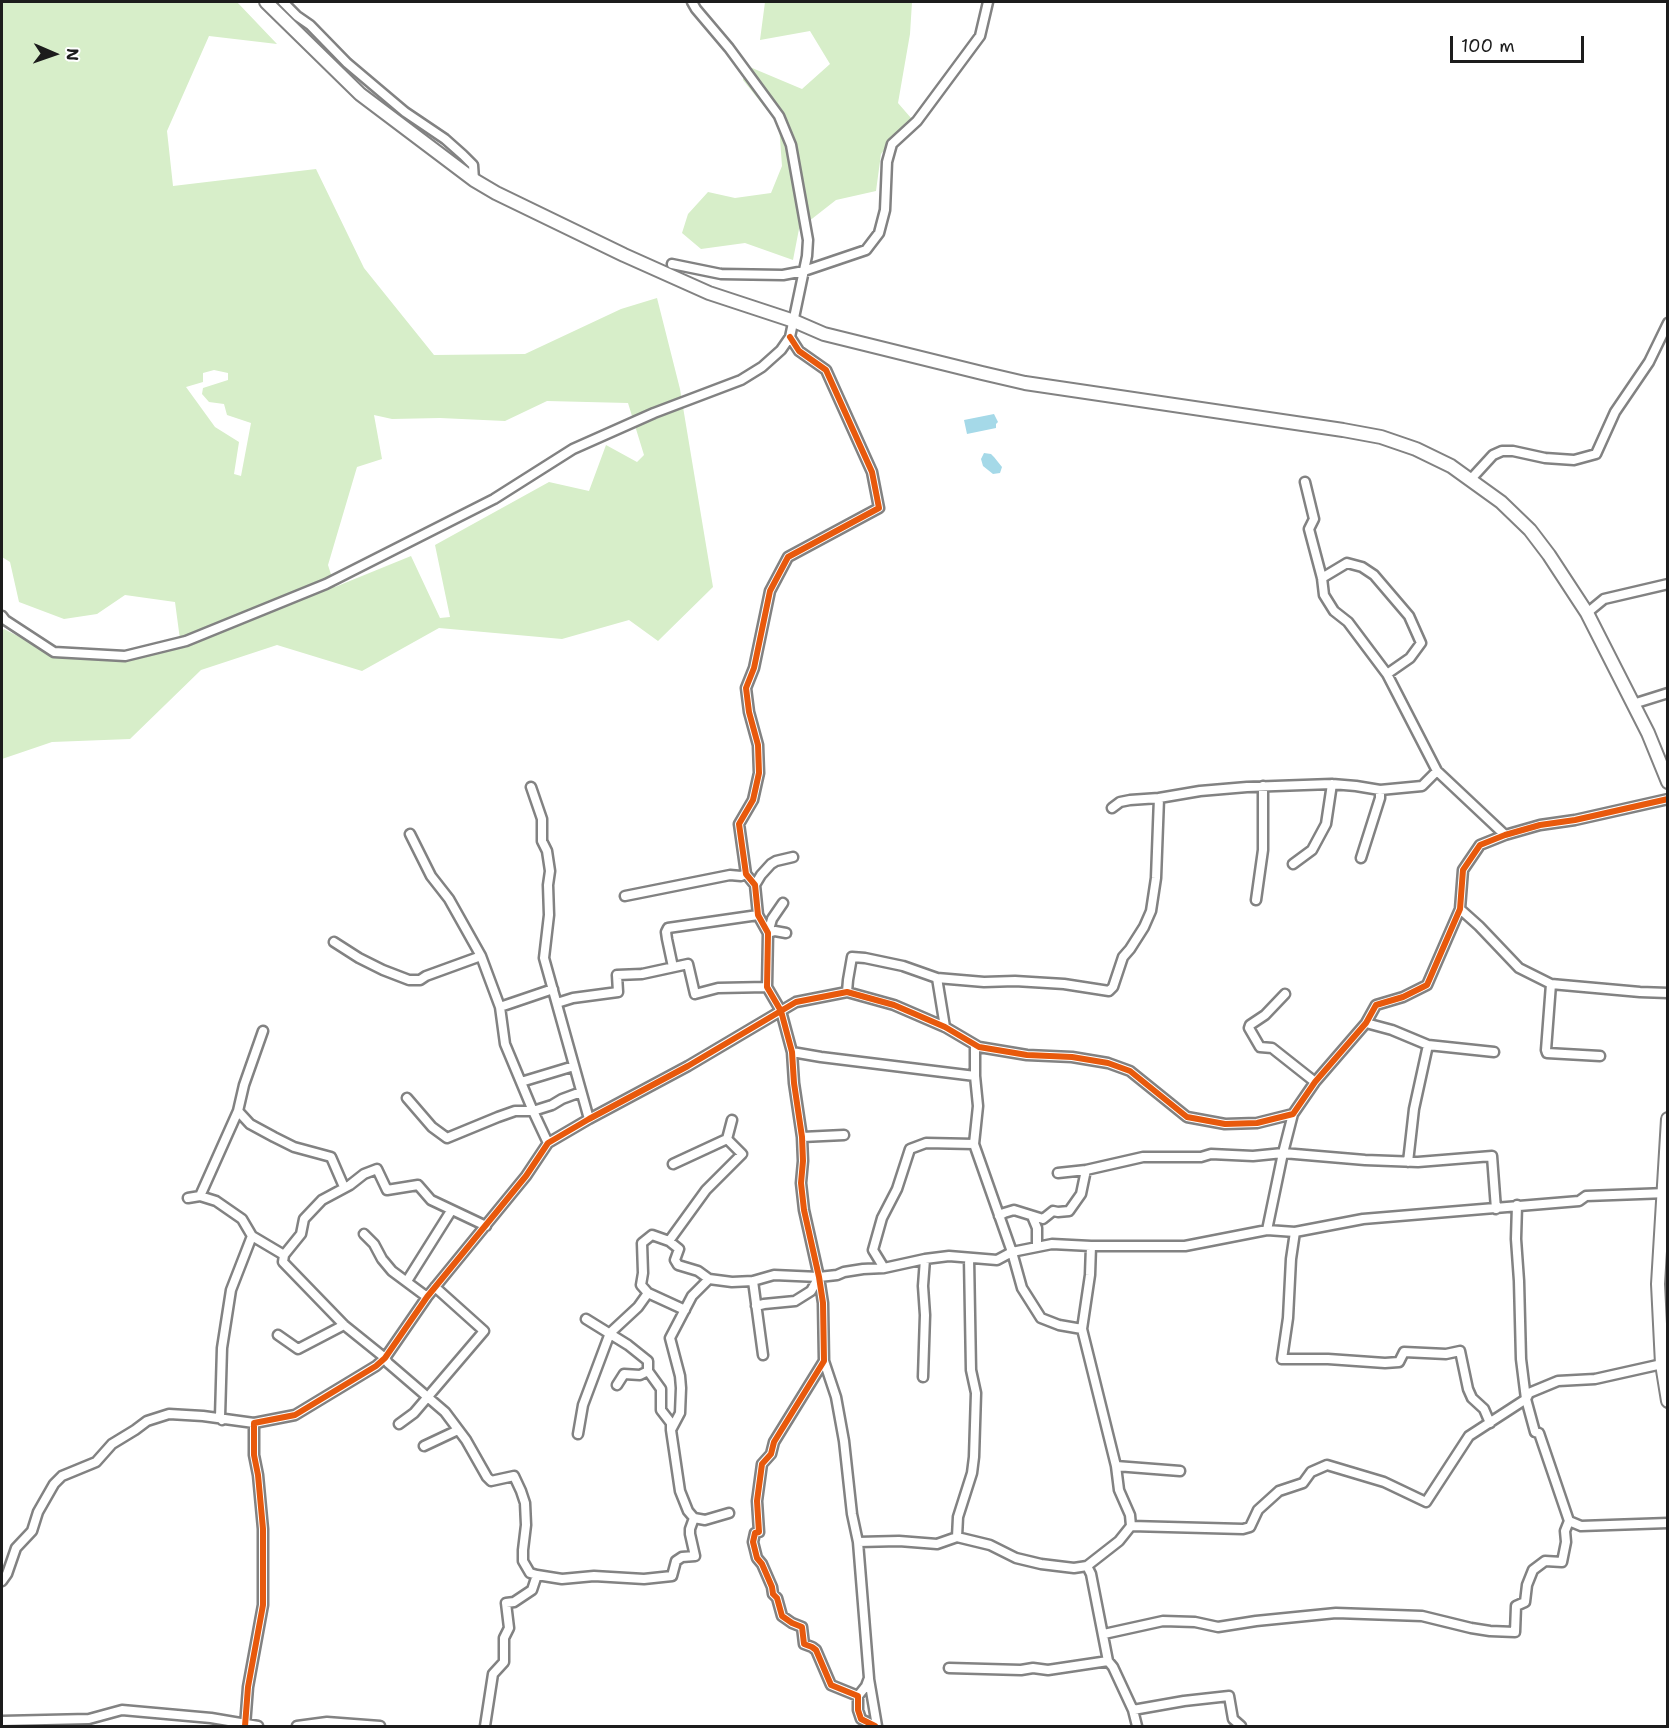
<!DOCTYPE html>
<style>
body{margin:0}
#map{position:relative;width:1669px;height:1728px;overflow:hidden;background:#fff;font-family:"Shantell Sans",sans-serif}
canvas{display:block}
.frame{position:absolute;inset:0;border:3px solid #1c1c1c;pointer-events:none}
.north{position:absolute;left:24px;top:24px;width:60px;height:60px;-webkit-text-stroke:4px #fff;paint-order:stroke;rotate:92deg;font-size:16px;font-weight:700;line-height:24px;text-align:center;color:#1c1c1c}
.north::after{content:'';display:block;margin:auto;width:21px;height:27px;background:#1c1c1c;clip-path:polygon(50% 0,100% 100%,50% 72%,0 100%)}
.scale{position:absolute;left:1450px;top:36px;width:134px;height:27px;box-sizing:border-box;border:3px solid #1c1c1c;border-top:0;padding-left:8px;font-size:18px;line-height:21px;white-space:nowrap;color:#1c1c1c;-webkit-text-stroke:4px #fff;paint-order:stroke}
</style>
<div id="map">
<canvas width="1669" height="1728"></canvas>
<div class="frame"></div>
<div class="north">N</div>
<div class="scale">100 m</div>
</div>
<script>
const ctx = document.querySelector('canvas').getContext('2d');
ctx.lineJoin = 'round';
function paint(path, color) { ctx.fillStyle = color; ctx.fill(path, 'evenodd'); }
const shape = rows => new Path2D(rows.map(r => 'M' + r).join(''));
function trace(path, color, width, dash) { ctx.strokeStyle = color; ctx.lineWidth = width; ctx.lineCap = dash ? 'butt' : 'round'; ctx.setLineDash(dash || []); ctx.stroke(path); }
paint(shape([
 [2,2,237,2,277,44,209,36,167,131,173,186,316,169,364,268,434,355,525,354,621,309,657,298,680,389,713,587,658,641,629,620,562,639,439,628,362,671,277,645,201,670,130,739,52,742,2,759,2,631,4,629,57,656,79,659,143,657,181,647,175,602,125,595,97,614,64,619,19,602,10,562,2,557],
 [214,370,228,373,228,380,203,388,202,394,209,402,224,404,227,415,251,423,241,476,234,474,239,442,215,427,186,387,203,382,203,373],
 [547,401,628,403,644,455,637,462,606,445,589,491,549,482,435,545,450,617,440,618,411,556,335,587,328,565,357,467,382,459,374,415,392,419,440,418,505,421],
 [765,2,912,2,910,34,898,103,911,118,881,154,876,191,836,200,799,229,793,260,745,243,701,249,682,233,688,214,708,192,735,198,771,193,782,166,779,125,743,80,745,65,802,89,830,64,810,31,760,40]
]), '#d7eec9');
paint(shape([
 [994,414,998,422,996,424,996,428,967,434,964,420],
 [984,453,991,454,994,457,1002,467,1000,473,993,474,983,466,981,459]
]), '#a5d9e8');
const street = shape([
 [283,2,297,16,310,25,347,63,405,112,445,139,463,155,473,165,474,180],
 [672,264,721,274,783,275,804,271,866,250,879,233,885,210,887,162,892,144,917,121,980,36,988,2],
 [790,337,799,351,826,370,872,472,879,508,788,557,770,591,754,668,746,688,749,712,758,745,759,773,753,800,739,824,746,874,755,885,758,915,768,933,767,987,781,1011,792,1052,794,1083,802,1137,803,1161,801,1183,804,1210,819,1277,823,1303,824,1361,774,1442,771,1454,762,1464,757,1501,759,1532,755,1533,753,1542,757,1558,762,1564,772,1587,773,1594,777,1598,782,1616,792,1623,802,1627,804,1644,812,1647,816,1650,831,1685,858,1696,858,1710,861,1719,875,1726],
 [1471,479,1493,455,1502,451,1513,451,1545,458,1574,460,1596,454,1615,412,1649,362,1668,323],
 [1305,482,1314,519,1309,529,1322,578,1324,595,1334,611,1348,622,1387,674,1437,771,1505,835],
 [1322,578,1347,563,1362,567,1374,575,1409,616,1421,643,1410,658,1387,674],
 [1587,613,1604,599,1668,584],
 [2,616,5,620,54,652,125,656,186,641,326,584,494,499,573,449,654,413,741,380,762,367,781,350,790,337,807,256,808,240,791,145,779,116,729,48,696,9,692,2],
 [1633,704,1668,693],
 [531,787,542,819,542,841,547,851,550,871,548,885,549,915,544,958,589,1119],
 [1112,808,1120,802,1130,800,1159,798],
 [410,834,431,876,449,899,481,956,500,1007,505,1044,533,1111,548,1143],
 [1361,858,1380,798,1380,790],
 [1293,864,1312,850,1326,824,1332,784],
 [755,885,761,875,771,864,776,861,793,857],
 [625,896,730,875,741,876,746,874],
 [1256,900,1263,850,1263,786],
 [783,903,772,919,768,933,775,931,786,933],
 [1460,909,1479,926,1519,968,1551,984,1640,992,1668,993],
 [334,942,359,958,383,970,409,980,420,980,426,976,481,956],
 [673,967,667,939,666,932,668,928,758,915],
 [937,978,984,982,1015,981,1064,984,1109,991,1113,987,1123,957,1130,949,1144,927,1151,911,1156,878,1159,798,1200,791,1247,787,1332,784,1356,786,1380,790,1422,786,1437,771],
 [1551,984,1546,1050,1547,1053,1600,1056],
 [847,992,848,980,852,957,865,958,903,966,937,978,945,1027],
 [1285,994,1265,1015,1250,1025,1249,1028,1260,1047,1272,1048,1315,1082],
 [557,1003,573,998,618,992,617,975,642,974,688,964,695,994,718,988,767,987],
 [500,1007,553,989],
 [1366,1023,1392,1030,1428,1045,1494,1052],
 [263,1031,244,1085,238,1111,250,1124,274,1137,294,1147,331,1157,344,1187],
 [975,1045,975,1076,978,1106,974,1144,1012,1252,1022,1288,1041,1318,1059,1325,1082,1329,1116,1466,1119,1490,1130,1515,1131,1526,1119,1541,1087,1566,1091,1574,1108,1661,1113,1667,1133,1710,1137,1726],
 [792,1052,821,1057,975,1076],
 [521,1082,574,1066],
 [407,1098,432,1127,447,1138,498,1117,515,1111,533,1111,552,1105,562,1099,581,1092],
 [802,1137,844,1135],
 [1408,1162,1414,1109,1428,1045],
 [673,1164,727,1139],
 [1058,1173,1086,1170,1143,1157,1201,1157,1211,1154,1253,1156,1283,1153,1365,1160,1418,1162,1492,1156,1496,1209],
 [200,1196,238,1111],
 [188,1198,200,1196,216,1201,242,1219,252,1236,231,1290,222,1348,220,1417,222,1420],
 [1517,1205,1516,1239,1519,1281,1521,1359,1526,1399,1535,1432,1539,1433,1569,1521,1581,1526,1668,1523],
 [999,1216,1004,1213,1014,1210,1043,1219,1053,1211,1058,1212,1069,1211,1081,1194,1086,1170],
 [1032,1216,1037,1228,1037,1247],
 [1267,1230,1283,1153,1293,1114],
 [1295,1232,1291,1259,1288,1318,1282,1359,1328,1359,1385,1363,1399,1362,1404,1352,1446,1354,1460,1351,1468,1389,1472,1398,1484,1409,1490,1423],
 [364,1234,374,1244,382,1259,392,1271,427,1297],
 [252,1236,284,1255,301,1234,304,1219,322,1200,350,1185,364,1174,377,1169,387,1190,418,1185,431,1200,486,1226],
 [669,1241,679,1249,675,1260,678,1265,698,1271,709,1279],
 [284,1255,283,1262,344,1325,385,1358,388,1363,445,1412,466,1440,487,1477,491,1481,514,1476,521,1491,525,1503,526,1525,523,1550,523,1561,530,1573,537,1575,532,1590,514,1602,506,1603,509,1628,504,1638,504,1662,493,1674,485,1726],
 [884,1268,873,1250,882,1218,897,1189,910,1149,926,1143,974,1144],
 [407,1281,451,1211],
 [753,1281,763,1355],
 [648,1293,685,1310],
 [756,1306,764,1304,795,1301,811,1291,819,1277],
 [586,1319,628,1345,648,1361,648,1371],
 [1082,1329,1090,1275,1091,1246],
 [278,1335,298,1349,344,1325],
 [824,1361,836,1397,844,1441,852,1514,858,1542,899,1541,937,1544,957,1537,990,1545,1016,1558,1041,1564,1074,1568,1087,1566],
 [923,1377,925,1315,923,1286,925,1259],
 [617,1385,624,1374,640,1375,648,1371,661,1389,661,1410,671,1423,671,1430],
 [399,1424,414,1413,484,1331,435,1287],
 [578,1434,583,1405,610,1333,638,1307,648,1293,641,1285,643,1273,642,1243,652,1235,669,1241,706,1190,742,1154,727,1139,732,1120],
 [424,1446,458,1430],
 [1116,1466,1180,1471],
 [729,1513,705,1520,694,1518,688,1511,680,1491,671,1430,680,1413,681,1388,680,1376,670,1338,692,1296,709,1279,732,1282,753,1281,774,1275,819,1277,837,1275,844,1272,863,1269,884,1268,925,1259,949,1256,997,1260,1012,1252,1052,1244,1091,1246,1185,1246,1267,1230,1295,1232,1363,1219,1579,1201,1586,1196,1667,1193],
 [1131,1526,1243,1529,1250,1527,1258,1510,1279,1491,1303,1483,1311,1472,1327,1465,1384,1482,1426,1502,1469,1436,1526,1399,1529,1393,1558,1381,1595,1379,1662,1364],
 [957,1537,958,1517,972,1473,974,1457,976,1393,971,1370,969,1258],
 [537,1575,562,1579,594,1576,644,1579,672,1576,676,1561,682,1557,695,1556,690,1534,690,1529,694,1518],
 [2,1581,7,1574,16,1548,32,1531,38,1512,54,1484,62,1476,96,1462,112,1444,135,1430,147,1421,169,1414,203,1416,254,1423],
 [1104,1634,1163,1621,1195,1622,1218,1627,1256,1621,1336,1613,1422,1616,1471,1628,1490,1631,1515,1632,1516,1606,1525,1602,1527,1585,1533,1570,1545,1561,1562,1562,1566,1542,1565,1531,1569,1521],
 [949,1668,1021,1670,1033,1668,1048,1670,1108,1661],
 [869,1679,877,1726],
 [858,1696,866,1686,869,1678,858,1542],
 [1133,1710,1184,1701,1229,1696,1233,1719,1241,1726],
 [2,1721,89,1719,122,1710,211,1718,258,1726],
 [245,1726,248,1687,263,1605,263,1529,258,1475,254,1455,254,1423,295,1415,376,1366,385,1358,427,1297,526,1176,548,1143,589,1119,688,1066,796,1002,847,992,894,1005,945,1027,979,1047,1027,1055,1072,1057,1108,1063,1130,1071,1187,1117,1225,1124,1257,1123,1293,1114,1315,1082,1366,1023,1376,1005,1403,997,1427,985,1460,909,1463,870,1480,845,1505,835,1540,825,1575,820,1668,799],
 [297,1726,327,1722,380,1726]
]);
const secondary = shape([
 [266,2,360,94,474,180,496,193,624,255,709,293,794,321,824,334,982,373,1025,383,1343,430,1381,437,1416,449,1451,466,1501,502,1530,530,1549,555,1587,613,1648,733,1668,782],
 [1668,1119,1658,1284,1662,1364,1668,1401]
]);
trace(street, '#828282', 13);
trace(secondary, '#828282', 16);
trace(street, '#fff', 8);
trace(secondary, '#fff', 12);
trace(shape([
 [790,337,799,351,826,370,872,472,879,508,788,557,770,591,754,668,746,688,749,712,758,745,759,773,753,800,739,824,746,874,755,885,758,915,768,933,767,987,781,1011,792,1052,794,1083,802,1137,803,1161,801,1183,804,1210,819,1277,823,1303,824,1361,774,1442,771,1454,762,1464,757,1501,759,1532,755,1533,753,1542,757,1558,762,1564,772,1587,773,1594,777,1598,782,1616,792,1623,802,1627,804,1644,812,1647,816,1650,831,1685,858,1696,858,1710,861,1719,875,1726],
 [245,1726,248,1687,263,1605,263,1529,258,1475,254,1455,254,1423,295,1415,376,1366,385,1358,427,1297,526,1176,548,1143,589,1119,688,1066,796,1002,847,992,894,1005,945,1027,979,1047,1027,1055,1072,1057,1108,1063,1130,1071,1187,1117,1225,1124,1257,1123,1293,1114,1315,1082,1366,1023,1376,1005,1403,997,1427,985,1460,909,1463,870,1480,845,1505,835,1540,825,1575,820,1668,799]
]), '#e8590c', 6);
</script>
